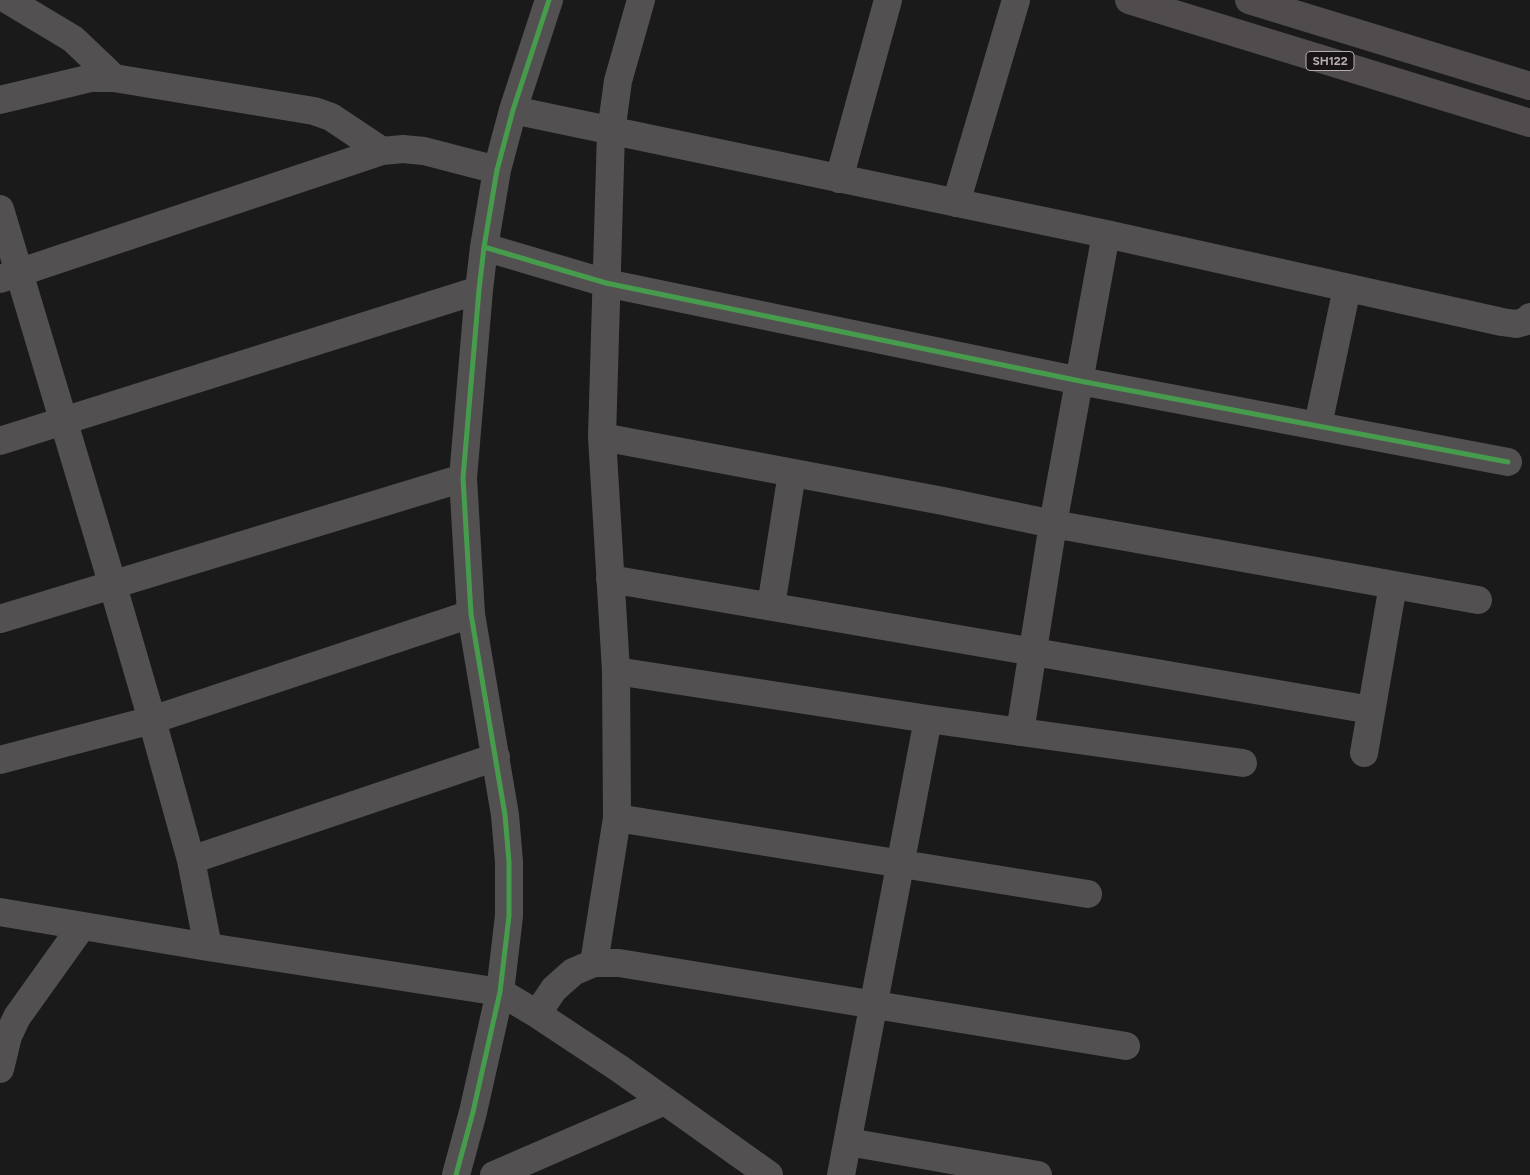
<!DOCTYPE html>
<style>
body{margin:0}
canvas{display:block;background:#1a1a1a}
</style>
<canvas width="1530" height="1175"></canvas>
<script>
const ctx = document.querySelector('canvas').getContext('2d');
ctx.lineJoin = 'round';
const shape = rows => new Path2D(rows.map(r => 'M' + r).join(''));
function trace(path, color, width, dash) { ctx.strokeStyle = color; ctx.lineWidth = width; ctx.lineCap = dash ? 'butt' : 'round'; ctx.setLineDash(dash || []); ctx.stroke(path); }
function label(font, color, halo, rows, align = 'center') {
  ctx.font = font + ' Figtree,sans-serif'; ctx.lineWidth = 4; ctx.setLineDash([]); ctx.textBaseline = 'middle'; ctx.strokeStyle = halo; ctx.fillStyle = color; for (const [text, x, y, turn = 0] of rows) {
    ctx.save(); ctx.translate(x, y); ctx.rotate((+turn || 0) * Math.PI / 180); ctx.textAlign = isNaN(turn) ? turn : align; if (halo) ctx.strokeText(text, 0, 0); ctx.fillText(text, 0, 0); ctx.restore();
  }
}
trace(shape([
 [8,0,73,39,114,78],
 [0,100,91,78,114,78,314,111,331,117,382,151,403,149,424,151,497,170],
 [513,110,1106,234,1502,322,1516,324,1527,321,1530,317],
 [839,179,888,0],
 [956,203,1016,0],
 [0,209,113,586,152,720,191,860,208,947],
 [484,247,606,283,1080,381,1508,462],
 [0,279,382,151],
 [1318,425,1347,288],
 [602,437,943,501,1053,524,1478,600],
 [0,441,479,290],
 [610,579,1371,710],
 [771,606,792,473],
 [0,619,463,478],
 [616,671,928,719,1243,763],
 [1020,732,1053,524,1106,234],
 [1364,753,1393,585],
 [0,760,152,720,471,614],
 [617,818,1088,894],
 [191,860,496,757],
 [0,912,208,947,500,992,537,1014,620,1069,769,1175],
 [594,963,617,818,616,671,602,437,611,132,618,81,641,0],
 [537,1014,554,989,573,972,594,963,619,963,1126,1046],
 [0,1069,8,1036,17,1017,82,926],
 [848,1142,1038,1175],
 [456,1175,473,1112,500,992,509,916,509,862,505,815,471,614,463,478,479,290,484,247,497,170,513,110,549,0],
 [494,1175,665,1101],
 [841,1175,928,719]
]), '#535051', 28);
trace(shape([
 [1129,0,1530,123],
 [1249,0,1530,86]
]), '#504c4d', 28);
trace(shape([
 [484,247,606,283,1080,381,1508,462],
 [456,1175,473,1112,500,992,509,916,509,862,505,815,471,614,463,478,479,290,484,247,497,170,513,110,549,0]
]), '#469c4c', 5);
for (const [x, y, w] of [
 [1330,61,48]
]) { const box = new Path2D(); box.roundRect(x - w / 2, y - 9.5, w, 19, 4); ctx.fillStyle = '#161414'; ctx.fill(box); trace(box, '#b9acb0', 1); }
label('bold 12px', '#b9acb0', null, [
 ["SH122",1330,61]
]);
</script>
